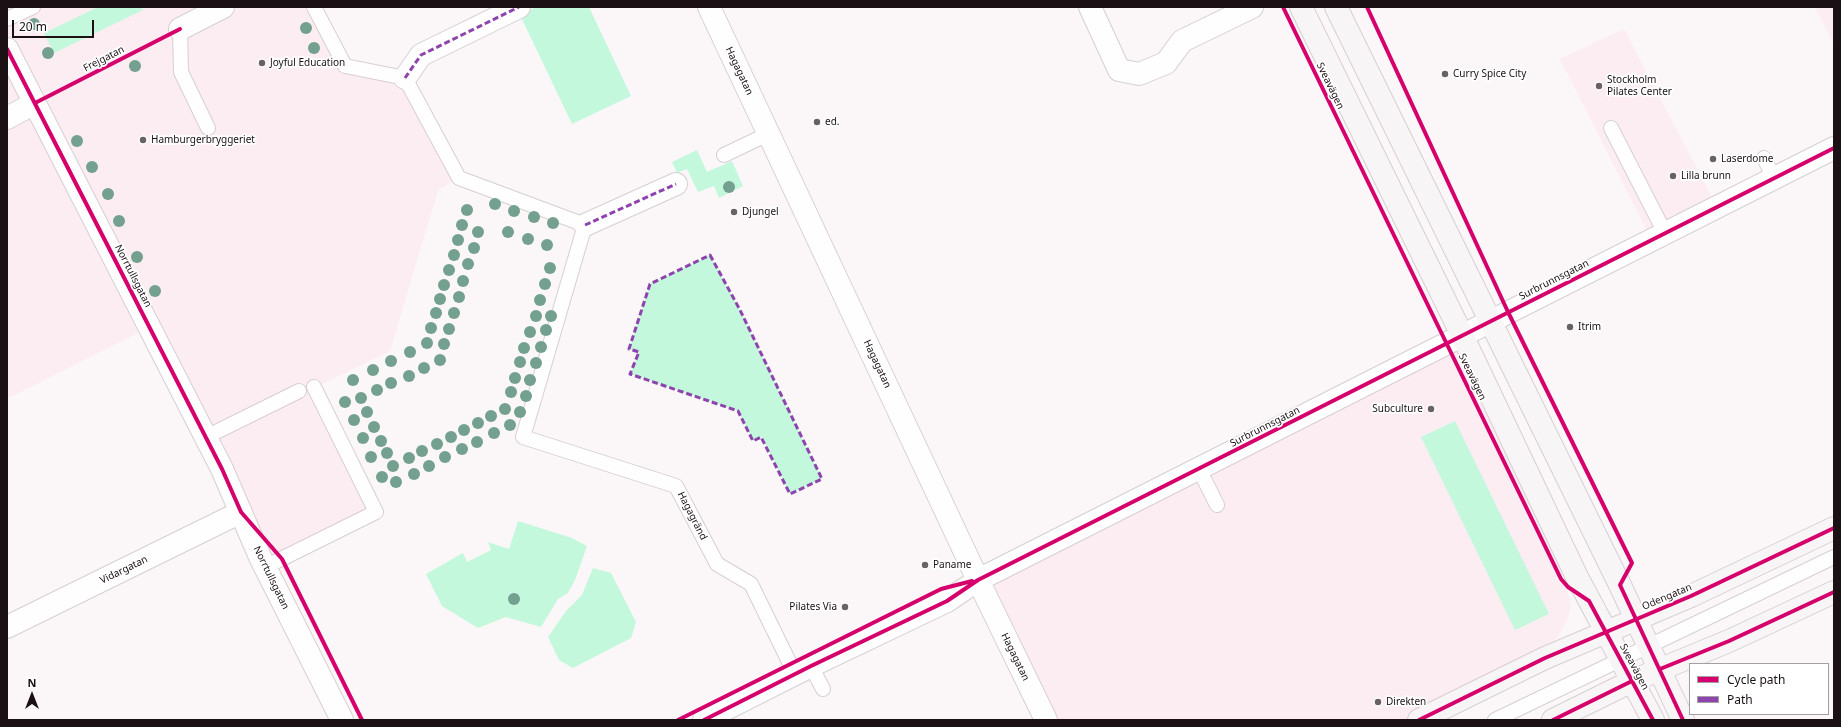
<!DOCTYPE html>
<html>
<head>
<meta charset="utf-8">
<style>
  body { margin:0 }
  #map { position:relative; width:1841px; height:727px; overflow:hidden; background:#fbf7f9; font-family:"Noto Sans",sans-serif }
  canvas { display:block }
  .frame { position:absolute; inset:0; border:8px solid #1b1115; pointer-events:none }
  .legend { position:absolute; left:1689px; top:663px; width:140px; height:52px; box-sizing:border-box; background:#fff; border:1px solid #a4a0a1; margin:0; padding:5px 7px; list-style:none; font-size:12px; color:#1b1115 }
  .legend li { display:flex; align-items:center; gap:8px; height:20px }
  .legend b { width:20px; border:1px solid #a4a0a1 }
  .north { position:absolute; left:12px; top:675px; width:40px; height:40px; -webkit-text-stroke:3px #fff; paint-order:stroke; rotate:0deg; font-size:11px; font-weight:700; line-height:16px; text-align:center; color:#1b1115 }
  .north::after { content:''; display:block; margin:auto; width:14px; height:18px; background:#1b1115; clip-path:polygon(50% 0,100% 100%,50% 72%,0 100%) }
  .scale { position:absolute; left:12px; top:20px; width:82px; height:18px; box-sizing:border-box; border:2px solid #1b1115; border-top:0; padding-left:5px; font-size:12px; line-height:14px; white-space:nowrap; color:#1b1115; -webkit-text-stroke:3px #fff; paint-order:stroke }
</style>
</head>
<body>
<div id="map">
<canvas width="1841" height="727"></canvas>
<div class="frame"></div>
<ul class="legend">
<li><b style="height:5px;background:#d6006c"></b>Cycle path</li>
<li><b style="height:5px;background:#8e44ad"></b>Path</li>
</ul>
<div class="north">N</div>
<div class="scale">20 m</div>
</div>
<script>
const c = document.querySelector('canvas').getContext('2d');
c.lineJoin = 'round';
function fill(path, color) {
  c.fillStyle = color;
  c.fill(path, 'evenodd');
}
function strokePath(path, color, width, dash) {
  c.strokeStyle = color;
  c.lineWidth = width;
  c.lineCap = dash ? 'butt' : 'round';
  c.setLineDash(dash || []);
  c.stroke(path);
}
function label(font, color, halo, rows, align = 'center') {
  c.font = font + ' "Noto Sans",sans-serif';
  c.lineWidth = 3.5;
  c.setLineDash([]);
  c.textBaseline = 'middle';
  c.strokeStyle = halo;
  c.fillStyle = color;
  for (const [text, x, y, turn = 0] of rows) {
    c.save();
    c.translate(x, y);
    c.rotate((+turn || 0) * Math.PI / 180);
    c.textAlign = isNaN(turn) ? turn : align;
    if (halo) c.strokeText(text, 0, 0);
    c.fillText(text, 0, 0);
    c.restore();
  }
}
fill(new Path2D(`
  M 7,7 L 316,7 L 344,67 L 405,79 L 459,178 L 438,190 L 390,351 L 314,388 L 377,513 L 262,570 L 142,331 L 7,399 Z
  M 1815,7 L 1834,7 L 1834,45 Z
  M 1624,29 L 1715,203 L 1650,237 L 1560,59 Z
  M 1472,332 L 1567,589 L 1571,607 L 1566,623 L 1557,638 L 1543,651 L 1406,720 L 1042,720 L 1055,714 L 989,576 Z`), '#fcedf3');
fill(new Path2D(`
  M 98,7 L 141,7 L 143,10 L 54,53 L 44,33 Z
  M 536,7 L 589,7 L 631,96 L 572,124 L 520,15 Z
  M 697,150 L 707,172 L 732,161 L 743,186 L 719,198 L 714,186 L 698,192 L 687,169 L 677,173 L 672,162 Z
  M 710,255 L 740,310 L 822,479 L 790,494 L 762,437 L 753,441 L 738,411 L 630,374 L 639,352 L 629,349 L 650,284 Z
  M 1455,421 L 1549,614 L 1515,630 L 1421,437 Z
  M 518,521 L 572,538 L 587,546 L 575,580 L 568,593 L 558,599 L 541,627 L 506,617 L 478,628 L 442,606 L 426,574 L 463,553 L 467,562 L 491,550 L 488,542 L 509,549 Z
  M 593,568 L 611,573 L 636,622 L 631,638 L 573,668 L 559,660 L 548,637 L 566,611 L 582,595 Z`), '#c3f8dc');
const lane = new Path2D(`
  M 314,7 L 345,66 L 405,78 L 459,178 L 585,225 L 523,437 L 676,486 L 717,564 L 751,584 L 795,674
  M 7,19 L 33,7
  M 180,29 L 181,72 L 208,128
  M 1611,128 L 1665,233
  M 724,155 L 768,134
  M 1764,158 L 1774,178
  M 206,437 L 299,391
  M 1199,469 L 1217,505
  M 265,567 L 376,512 L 314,387
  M 811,666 L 823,689
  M 1495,720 L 1834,557`);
const street = new Path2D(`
  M 709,7 L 978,580 L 1046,720
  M 1090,7 L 1119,70 L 1139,74 L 1166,63 L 1182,41 L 1252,7
  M 180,29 L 223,7
  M 7,49 L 222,469 L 260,557 L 342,720
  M 405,78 L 421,55 L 519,7
  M 7,118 L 35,103
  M 585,225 L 676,184
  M 7,627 L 241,512
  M 704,720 L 811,666 L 947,601 L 978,580 L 1834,148`);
const secondary = new Path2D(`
  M 1301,7 L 1462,335 L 1577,577 L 1653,720
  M 1336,7 L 1620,585 L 1683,720
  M 1419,720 L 1545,658 L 1691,596 L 1834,528
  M 1553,720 L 1632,681 L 1729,641 L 1834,592`);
strokePath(lane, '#d7cfd2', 16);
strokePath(street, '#d7cfd2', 24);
strokePath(secondary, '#d7cfd2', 24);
strokePath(lane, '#fefefe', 14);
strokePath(street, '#fefefe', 22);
strokePath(secondary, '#f8f5f6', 22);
strokePath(new Path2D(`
  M 405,78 L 421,55 L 519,7
  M 585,225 L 676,184
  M 710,255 L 740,310 L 822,479 L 790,494 L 761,437 L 753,441 L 738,411 L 630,374 L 639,352 L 629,349 L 650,284 Z`), '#8e44ad', 3, [6, 3]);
strokePath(new Path2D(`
  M 1283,7 L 1561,579 L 1568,587 L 1589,601 L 1653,720
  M 1367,7 L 1508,312 L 1632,563 L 1620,585 L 1683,720
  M 7,49 L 222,469 L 241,512 L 282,559 L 362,720
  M 35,103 L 180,29
  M 1660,669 L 1729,641 L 1834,592
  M 678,720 L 941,589 L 972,581
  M 704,720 L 811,666 L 947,601 L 978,580 L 1834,148
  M 1419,720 L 1545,658 L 1691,596 L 1834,528
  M 1553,720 L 1632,681`), '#d6006c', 4);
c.fillStyle = '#74a08f';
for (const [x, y] of [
  [34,24],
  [306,28],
  [314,48],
  [48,53],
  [135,66],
  [77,141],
  [92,167],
  [729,187],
  [108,194],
  [495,204],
  [467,210],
  [514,211],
  [534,217],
  [119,221],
  [553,223],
  [462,225],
  [478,232],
  [508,232],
  [528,239],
  [458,240],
  [547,245],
  [474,248],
  [454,255],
  [137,257],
  [468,264],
  [550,268],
  [449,270],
  [463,281],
  [545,284],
  [444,285],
  [155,291],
  [459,297],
  [440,299],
  [540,300],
  [436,313],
  [454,313],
  [536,316],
  [551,316],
  [431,328],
  [449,329],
  [546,330],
  [530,332],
  [427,343],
  [444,344],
  [541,347],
  [524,348],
  [410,352],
  [440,360],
  [391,361],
  [520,362],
  [536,363],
  [424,368],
  [373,370],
  [409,376],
  [515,378],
  [353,380],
  [530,380],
  [391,383],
  [377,390],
  [511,392],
  [526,396],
  [361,398],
  [345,402],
  [505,409],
  [367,412],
  [520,412],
  [491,416],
  [354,420],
  [478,423],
  [510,425],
  [374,427],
  [464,430],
  [494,433],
  [451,437],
  [363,438],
  [381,441],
  [477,442],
  [437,444],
  [462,449],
  [422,451],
  [387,453],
  [371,457],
  [445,457],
  [409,458],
  [393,466],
  [429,466],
  [414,474],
  [382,477],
  [396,482],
  [514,599]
]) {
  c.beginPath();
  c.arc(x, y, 6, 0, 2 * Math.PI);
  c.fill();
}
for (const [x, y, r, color] of [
  [262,63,4,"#696265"],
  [1445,74,4,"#696265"],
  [1599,86,4,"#696265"],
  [817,122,4,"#696265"],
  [143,140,4,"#696265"],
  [1713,159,4,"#696265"],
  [1673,176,4,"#696265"],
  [734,212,4,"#696265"],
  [1570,327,4,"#696265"],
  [1431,409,4,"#696265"],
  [925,565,4,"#696265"],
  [845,607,4,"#696265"],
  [1378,702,4,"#696265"]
]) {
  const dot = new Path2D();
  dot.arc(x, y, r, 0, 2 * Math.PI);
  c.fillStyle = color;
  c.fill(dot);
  strokePath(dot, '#fff', 1.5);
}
label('10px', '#1b1115', '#fff', [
  ["Frejgatan",104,59,-27],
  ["Hagagatan",739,71,65],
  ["Sveavägen",1330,86,64],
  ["Norrtullsgatan",133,276,63],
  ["Surbrunnsgatan",1554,280,-27],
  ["Hagagatan",877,364,65],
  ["Sveavägen",1472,377,64],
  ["Surbrunnsgatan",1265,427,-27],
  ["Hagagränd",692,516,63],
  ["Vidargatan",124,570,-26],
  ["Norrtullsgatan",271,578,64],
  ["Odengatan",1667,597,-23],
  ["Hagagatan",1015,657,64],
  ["Sveavägen",1634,667,62]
]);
label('10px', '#1b1115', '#fff', [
  ["Joyful Education",270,63],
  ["Curry Spice City",1453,74],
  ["Stockholm",1607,80],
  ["Pilates Center",1607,92],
  ["ed.",825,122],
  ["Hamburgerbryggeriet",151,140],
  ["Laserdome",1721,159],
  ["Lilla brunn",1681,176],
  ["Djungel",742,212],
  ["Itrim",1578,327],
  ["Subculture",1423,409,"right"],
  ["Paname",933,565],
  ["Pilates Via",837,607,"right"],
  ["Direkten",1386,702]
], 'left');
</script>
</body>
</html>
